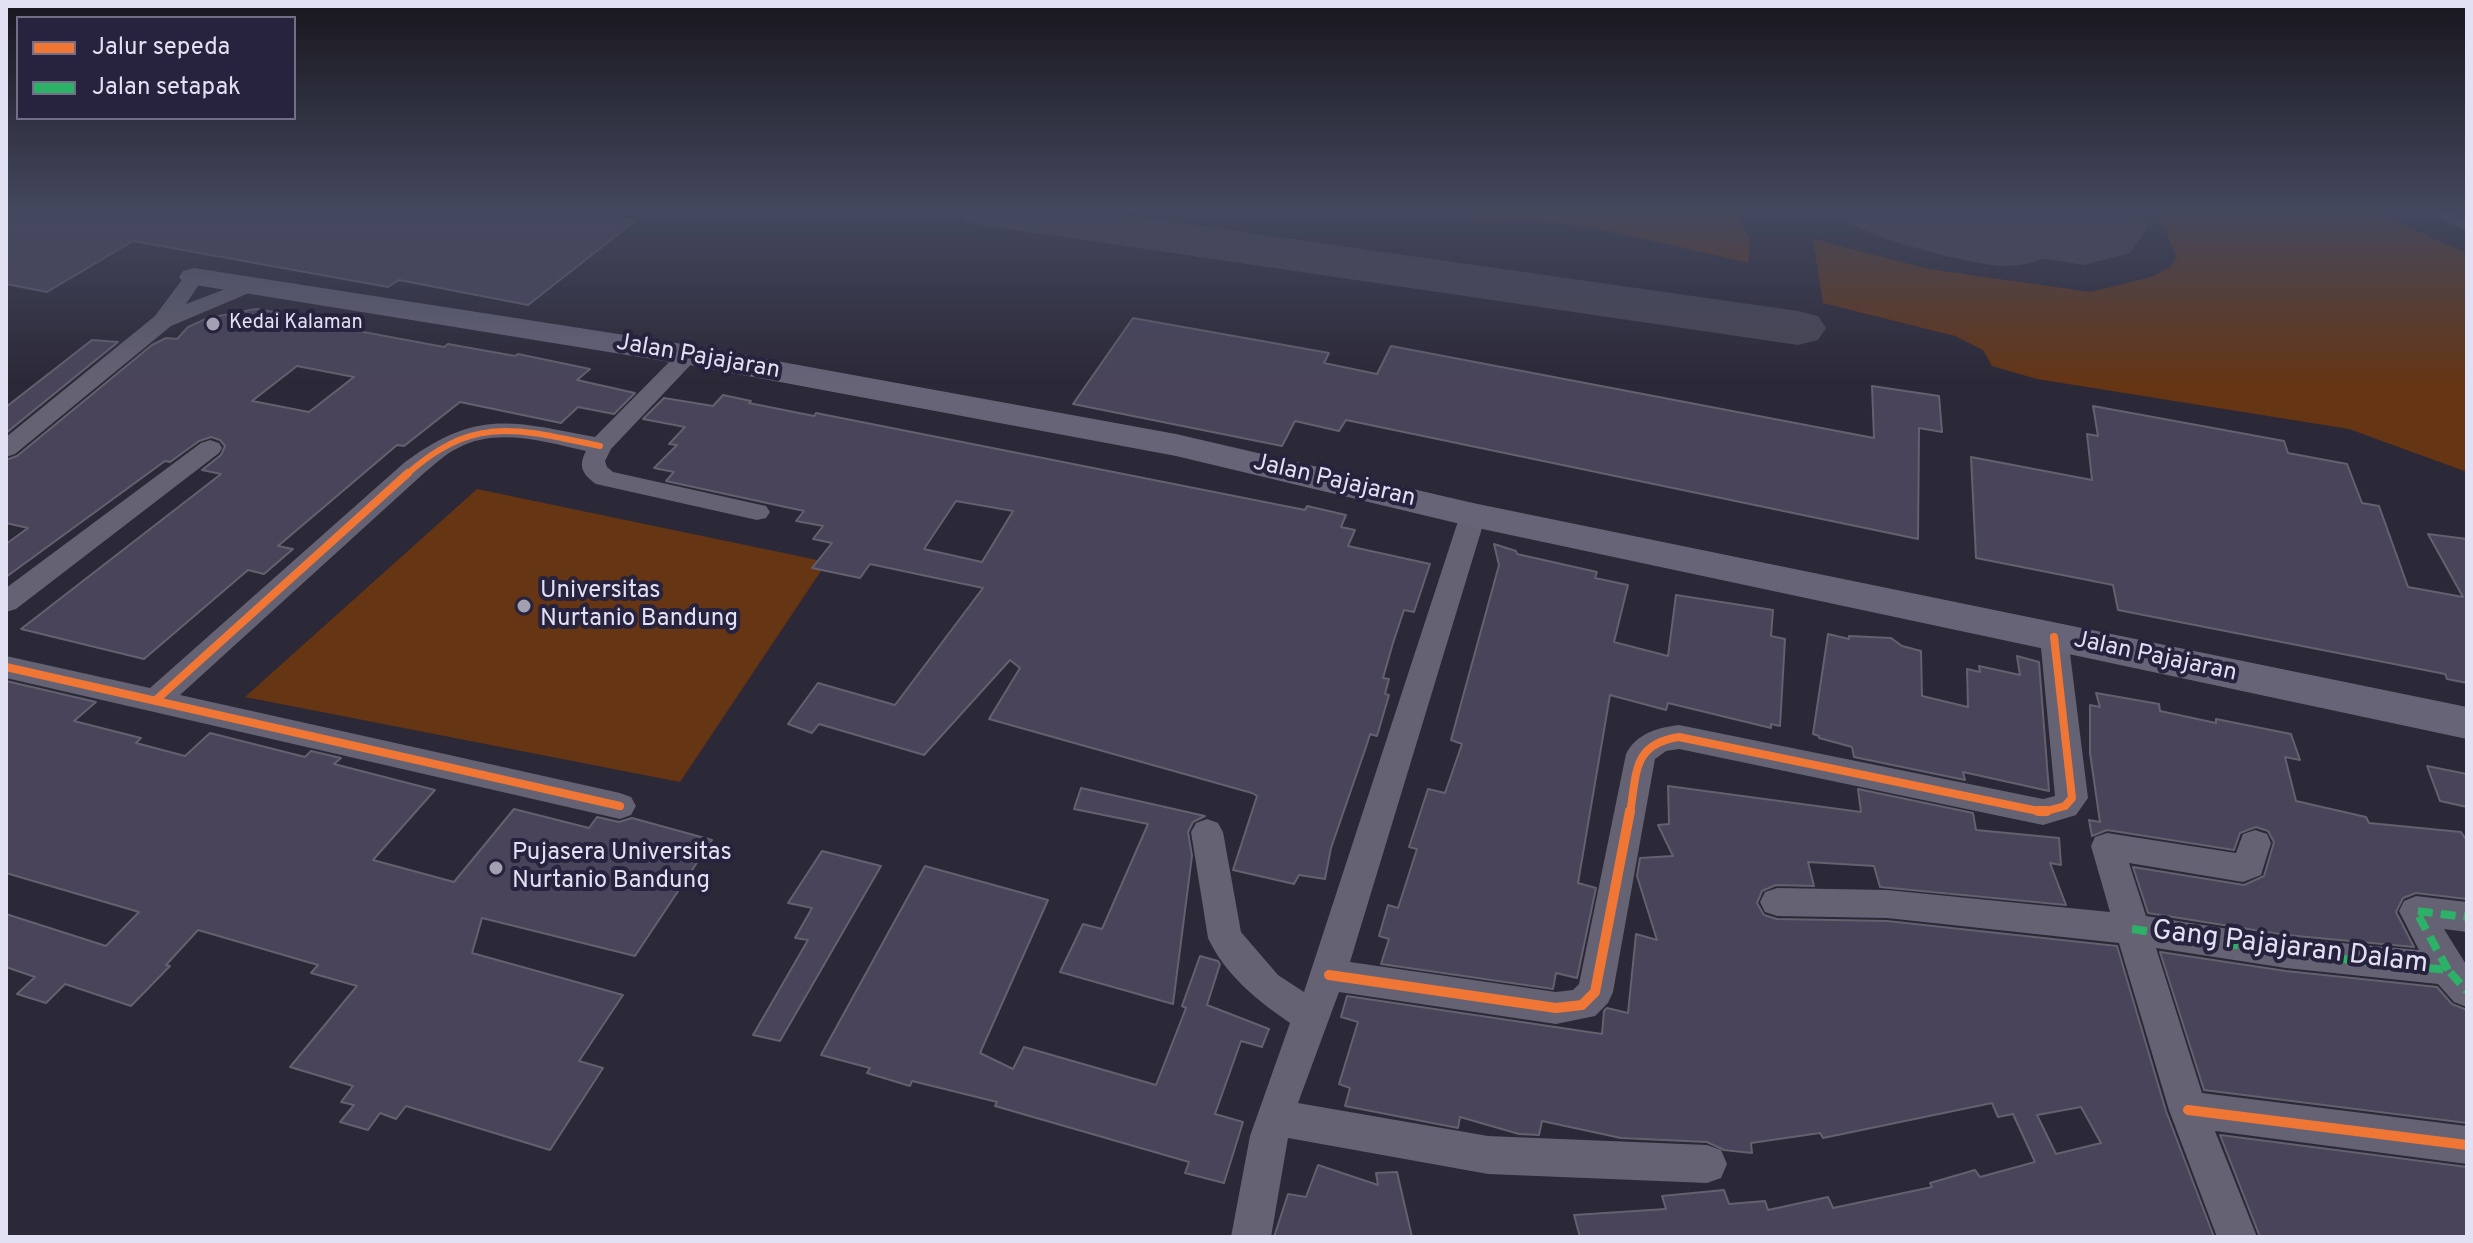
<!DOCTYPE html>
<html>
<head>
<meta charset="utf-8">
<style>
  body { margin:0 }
  #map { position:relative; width:2473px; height:1243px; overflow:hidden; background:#2b2837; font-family:Overpass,sans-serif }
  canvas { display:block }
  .frame { position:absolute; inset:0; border:8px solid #e2e1f3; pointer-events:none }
  .legend { position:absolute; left:16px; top:16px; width:280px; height:104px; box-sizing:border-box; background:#27223d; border:2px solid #726e86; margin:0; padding:10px 14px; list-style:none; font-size:24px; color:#e2e1f3 }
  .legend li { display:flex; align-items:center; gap:16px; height:40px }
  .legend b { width:40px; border:2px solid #726e86 }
</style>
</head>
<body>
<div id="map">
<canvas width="2473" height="1243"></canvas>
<div class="frame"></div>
<ul class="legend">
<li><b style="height:10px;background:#f07635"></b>Jalur sepeda</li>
<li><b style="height:10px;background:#2db169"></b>Jalan setapak</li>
</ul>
</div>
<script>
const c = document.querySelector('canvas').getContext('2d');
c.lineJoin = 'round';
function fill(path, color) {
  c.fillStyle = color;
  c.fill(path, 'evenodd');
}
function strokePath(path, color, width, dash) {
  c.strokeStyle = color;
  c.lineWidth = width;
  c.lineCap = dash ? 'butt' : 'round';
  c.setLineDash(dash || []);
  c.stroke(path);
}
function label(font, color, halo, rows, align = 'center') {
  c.font = font + ' Overpass,sans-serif';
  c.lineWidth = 8;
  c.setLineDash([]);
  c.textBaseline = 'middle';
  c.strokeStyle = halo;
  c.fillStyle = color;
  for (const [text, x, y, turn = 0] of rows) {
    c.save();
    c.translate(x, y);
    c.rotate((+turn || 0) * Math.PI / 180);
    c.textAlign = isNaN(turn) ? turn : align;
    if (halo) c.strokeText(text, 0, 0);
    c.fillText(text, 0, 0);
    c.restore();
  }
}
fill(new Path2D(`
  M 1415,210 L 1732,210 L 1750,238 L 1749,263 L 1588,226 Z
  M 2150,210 L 2368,210 L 2467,253 L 2467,472 L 2349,429 L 2037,379 L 1992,366 L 1983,350 L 1955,336 L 1823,303 L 1813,239 L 1929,269 L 2091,292 L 2151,277 L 2170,267 L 2177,257 L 2159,217 Z
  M 477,489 L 827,562 L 680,782 L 245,697 Z`), '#653514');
fill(new Path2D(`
  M 957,210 L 1088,210 L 1798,311 L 1818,316 L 1826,328 L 1818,340 L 1798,345 L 982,225 L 964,221 Z
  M 1840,210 C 1862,210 1887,207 1908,210 C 1939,215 1985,246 2016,231 L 2016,223 L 2006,210 L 2060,210 C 2067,220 2071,233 2063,244 C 2051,260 2026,265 2007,266 C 1979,267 1867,238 1847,220 C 1844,218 1842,213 1840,210 Z`), '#484655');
fill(new Path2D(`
  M 1916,210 L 2138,210 L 2149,226 L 2130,253 L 2084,265 L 1980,248 L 1935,237 Z`), '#484655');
const building = new Path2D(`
  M 6,210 L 571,210 L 635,221 L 528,305 L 399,280 L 388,287 L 133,241 L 47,292 L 6,284 Z
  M 256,309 L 287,314 L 283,317 L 444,347 L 448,344 L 515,356 L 518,354 L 590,369 L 577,380 L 635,393 L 614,414 L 578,407 L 561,423 L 460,402 L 404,446 L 397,445 L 278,546 L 293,549 L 264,574 L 248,570 L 144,659 L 21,629 L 221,474 L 202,470 L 221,455 L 225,446 L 220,440 L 211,437 L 199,441 L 170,462 L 165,461 L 6,577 L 6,544 L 28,528 L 6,523 L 6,460 L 17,456 L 152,345 L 166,338 L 177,339 L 188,327 L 208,318 ZM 297,366 L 354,377 L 309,412 L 252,401 Z
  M 1133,318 L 1329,353 L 1324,363 L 1377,374 L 1391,346 L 1874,438 L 1872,386 L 1939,396 L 1942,432 L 1919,428 L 1918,539 L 1346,420 L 1339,431 L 1295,421 L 1282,446 L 1073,404 Z
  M 92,340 L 118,342 L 6,433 L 6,407 Z
  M 723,395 L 751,401 L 749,403 L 814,416 L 816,413 L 1305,510 L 1307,506 L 1346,515 L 1341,527 L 1355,530 L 1348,546 L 1430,564 L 1414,612 L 1404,610 L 1393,643 L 1383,678 L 1389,679 L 1385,694 L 1389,695 L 1377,736 L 1370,734 L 1367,744 L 1331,848 L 1325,879 L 1299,875 L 1294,884 L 1233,870 L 1257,796 L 1252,793 L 989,719 L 1020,668 L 1010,660 L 924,755 L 819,724 L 812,733 L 788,724 L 818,683 L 895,705 L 983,588 L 870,564 L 860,578 L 812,568 L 832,543 L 813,539 L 823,526 L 796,521 L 804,511 L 666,481 L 674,472 L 654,468 L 677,445 L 669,444 L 685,427 L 643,419 L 664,398 L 713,406 ZM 956,501 L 1013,511 L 982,562 L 924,549 Z
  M 2093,406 L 2284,441 L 2288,453 L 2347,464 L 2362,503 L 2379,506 L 2408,587 L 2463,597 L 2428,534 L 2467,539 L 2467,683 L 2447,679 L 2445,674 L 2118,610 L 2113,585 L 1976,558 L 1971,457 L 2092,480 L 2087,434 L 2098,436 Z
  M 1494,544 L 1516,551 L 1517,554 L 1597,572 L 1595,578 L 1628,585 L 1614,642 L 1668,656 L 1676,595 L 1773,610 L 1771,636 L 1785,639 L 1780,726 L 1771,724 L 1771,728 L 1668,703 L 1666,710 L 1610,695 L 1578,883 L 1596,888 L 1577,978 L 1556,973 L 1553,989 L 1381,964 L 1389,939 L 1379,936 L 1388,905 L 1398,908 L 1417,849 L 1409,847 L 1428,789 L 1445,793 L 1462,744 L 1451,740 L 1499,565 Z
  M 1828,634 L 1849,639 L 1849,636 L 1891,638 L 1902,646 L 1921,651 L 1922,696 L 1968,707 L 1967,669 L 1980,672 L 1979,666 L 2020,675 L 2017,656 L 2039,662 L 2049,791 L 1963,772 L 1965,780 L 1854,757 L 1852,747 L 1819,738 L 1819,736 L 1813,734 Z
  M 6,681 L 96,702 L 74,721 L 141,738 L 136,743 L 185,756 L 210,733 L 305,757 L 311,751 L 341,758 L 334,764 L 435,790 L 373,860 L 454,882 L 514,809 L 589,828 L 597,817 L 619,822 L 632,818 L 712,840 L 635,956 L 482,918 L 472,953 L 623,995 L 579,1061 L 603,1068 L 550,1150 L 406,1106 L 396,1119 L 380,1113 L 368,1130 L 340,1122 L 354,1105 L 341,1102 L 353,1086 L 290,1067 L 357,986 L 311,973 L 318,965 L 198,930 L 166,965 L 170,966 L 131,1006 L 65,984 L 46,1003 L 17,994 L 35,977 L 6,967 L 6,914 L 106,946 L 139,912 L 6,873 Z
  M 2096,693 L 2159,704 L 2160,711 L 2216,723 L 2216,719 L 2291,734 L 2300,760 L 2285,757 L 2296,801 L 2366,817 L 2369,823 L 2461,832 L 2467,841 L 2467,899 L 2416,893 L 2403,898 L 2396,912 L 2414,947 L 2286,935 L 2148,913 L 2133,867 L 2244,885 L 2264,876 L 2274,842 L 2268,831 L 2256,827 L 2240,833 L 2234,850 L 2107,830 L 2092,836 L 2089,820 L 2100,822 L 2090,753 L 2090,705 L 2100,707 Z
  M 2427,766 L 2467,774 L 2467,807 L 2440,801 Z
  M 1668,786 L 1861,812 L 1858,789 L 1973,813 L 1976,830 L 2059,838 L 2061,865 L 2050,863 L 2066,905 L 1880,887 L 1874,866 L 1808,862 L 1814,886 L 1776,885 L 1762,891 L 1757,903 L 1764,915 L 1777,919 L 1887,921 L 2117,946 L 2166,1111 L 2214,1237 L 1580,1237 L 1574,1215 L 1666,1209 L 1662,1196 L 1724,1190 L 1729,1204 L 1765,1201 L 1768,1210 L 1828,1197 L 1833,1208 L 1932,1187 L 1930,1183 L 1975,1170 L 1980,1177 L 2035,1162 L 2013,1114 L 1998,1117 L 1992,1103 L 1823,1138 L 1820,1133 L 1751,1143 L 1752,1153 L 1724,1150 L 1707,1142 L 1621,1138 L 1542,1121 L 1539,1135 L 1519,1134 L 1460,1117 L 1458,1128 L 1345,1106 L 1350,1088 L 1339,1084 L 1358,1022 L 1341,1017 L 1347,996 L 1602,1034 L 1604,1011 L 1607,1008 L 1628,1013 L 1636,934 L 1657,940 L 1637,876 L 1640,858 L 1673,856 L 1658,825 L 1669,824 ZM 2081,1107 L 2101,1143 L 2056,1154 L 2037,1115 Z
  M 1081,788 L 1205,816 L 1193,822 L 1188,832 L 1192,856 L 1173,1004 L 1060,972 L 1083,924 L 1102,929 L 1148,824 L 1074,809 Z
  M 822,851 L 881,866 L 780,1041 L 753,1035 L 808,940 L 795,938 L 812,908 L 788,903 Z
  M 925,866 L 1048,900 L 980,1053 L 1013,1069 L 1024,1047 L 1156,1085 L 1186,1008 L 1182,1006 L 1200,956 L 1218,961 L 1220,964 L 1207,1005 L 1269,1029 L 1262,1047 L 1241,1041 L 1215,1114 L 1243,1122 L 1224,1183 L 1185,1173 L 1189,1162 L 995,1106 L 997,1102 L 912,1081 L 910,1086 L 867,1073 L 870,1068 L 821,1055 Z
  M 2160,952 L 2286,971 L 2437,987 L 2452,1004 L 2467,1010 L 2467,1123 L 2204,1090 Z
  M 2220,1135 L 2467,1167 L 2467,1237 L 2260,1237 Z
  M 1318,1165 L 1378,1185 L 1376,1173 L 1397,1172 L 1412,1237 L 1274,1237 L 1288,1194 L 1306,1197 Z`);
fill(building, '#49445a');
strokePath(building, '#63616e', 2);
fill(new Path2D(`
  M 2426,210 L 2452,210 L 2467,217 L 2467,230 L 2429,214 Z
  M 194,271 L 204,277 L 186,304 L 249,280 L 260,286 L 256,290 L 171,326 L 15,454 L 6,457 L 6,437 L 155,316 L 187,273 Z
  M 689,348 L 697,350 L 700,355 L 611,449 L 605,461 L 607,467 L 613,472 L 766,506 L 770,512 L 766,518 L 757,520 L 596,484 C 582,474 578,466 586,451 C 545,442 497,427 458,448 C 445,454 434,465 423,474 L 180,695 L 620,793 L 631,797 L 636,806 L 631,815 L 620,819 L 6,678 L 6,656 L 150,688 L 405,462 C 477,409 512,421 595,437 L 681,350 Z
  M 210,440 L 219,443 L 222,448 L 219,453 L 16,609 L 6,612 L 6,588 L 201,443 Z
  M 1473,507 L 1482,509 L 1486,515 L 1350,962 L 1556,992 L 1573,990 L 1579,984 L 1626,754 C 1637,733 1657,728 1679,725 L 2043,799 L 2055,796 L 2040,637 L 2044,630 L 2054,627 L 2064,630 L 2068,637 L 2088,798 L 2076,815 L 2043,825 L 1679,749 L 1666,751 L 1655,759 L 1613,992 L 1608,1003 L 1595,1016 L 1556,1024 L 1339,992 L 1298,1103 L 1488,1136 L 1707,1145 L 1721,1150 L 1727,1164 L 1721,1178 L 1707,1183 L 1488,1174 L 1288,1138 L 1271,1237 L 1231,1237 L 1250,1136 L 1290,1023 C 1258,1001 1225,975 1208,938 L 1191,832 L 1196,823 L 1207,819 L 1218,823 L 1223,832 L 1241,932 L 1278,975 L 1304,992 L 1460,515 L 1464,509 Z
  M 2255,830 L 2267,834 L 2271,843 L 2261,875 L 2243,882 L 2129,863 L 2146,916 L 2286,938 L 2419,950 L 2399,911 L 2404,901 L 2416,896 L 2467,902 L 2467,932 L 2444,929 L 2467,966 L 2467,1007 L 2454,1002 L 2438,984 L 2286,968 L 2156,948 L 2202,1093 L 2467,1126 L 2467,1164 L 2215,1131 L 2257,1237 L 2217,1237 L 2169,1110 L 2119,943 L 1887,918 L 1777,916 L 1765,912 L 1760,902 L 1765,892 L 1777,888 L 1887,890 L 2110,912 L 2091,846 L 2095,837 L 2107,833 L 2236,853 L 2243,834 Z`), '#656273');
fill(new Path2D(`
  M 194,268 L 689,345 L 1176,434 L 1473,503 L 2467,707 L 2467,739 L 1473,527 L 1176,456 L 689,365 L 183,283 L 179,277 L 183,271 Z`), '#676478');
strokePath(new Path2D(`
  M 2132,929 L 2286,953 L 2448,970 L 2467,991
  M 2448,970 L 2416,911 L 2467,917`), '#2db169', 8, [15, 8]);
strokePath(new Path2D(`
  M 406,475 C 474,414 518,429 600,446`), '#f07635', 6);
strokePath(new Path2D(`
  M 6,667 L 620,806
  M 156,700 L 408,473
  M 1630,813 C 1637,773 1632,744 1679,737 L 2043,812 L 2065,806 L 2072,798 L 2054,637`), '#f07635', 8);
strokePath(new Path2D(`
  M 2038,811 L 2047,811
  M 1329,975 L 1556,1008 L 1582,1005 L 1595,992 L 1630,811
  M 2188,1110 L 2467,1145`), '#f07635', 10);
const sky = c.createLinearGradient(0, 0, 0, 384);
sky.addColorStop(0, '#18161e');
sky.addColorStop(0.55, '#44485e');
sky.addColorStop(1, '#44485e00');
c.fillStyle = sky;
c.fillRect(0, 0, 2473, 384);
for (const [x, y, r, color] of [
  [213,324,8,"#a2a0b1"],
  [524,606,8,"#a2a0b1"],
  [496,868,8,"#a2a0b1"]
]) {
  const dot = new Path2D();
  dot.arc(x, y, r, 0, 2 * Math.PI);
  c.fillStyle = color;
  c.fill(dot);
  strokePath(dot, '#27223d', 3);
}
label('20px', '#e2e1f3', '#27223d', [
  ["Kedai Kalaman",229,324]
], 'left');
label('24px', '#e2e1f3', '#27223d', [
  ["Jalan Pajajaran",698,358,10],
  ["Jalan Pajajaran",1334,482,13],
  ["Jalan Pajajaran",2155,658,12]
]);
label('24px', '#e2e1f3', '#27223d', [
  ["Universitas",540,592],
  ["Nurtanio Bandung",540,620],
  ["Pujasera Universitas",512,854],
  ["Nurtanio Bandung",512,882]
], 'left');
label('28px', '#e2e1f3', '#27223d', [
  ["Gang Pajajaran Dalam",2290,949,7]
]);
</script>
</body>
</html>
